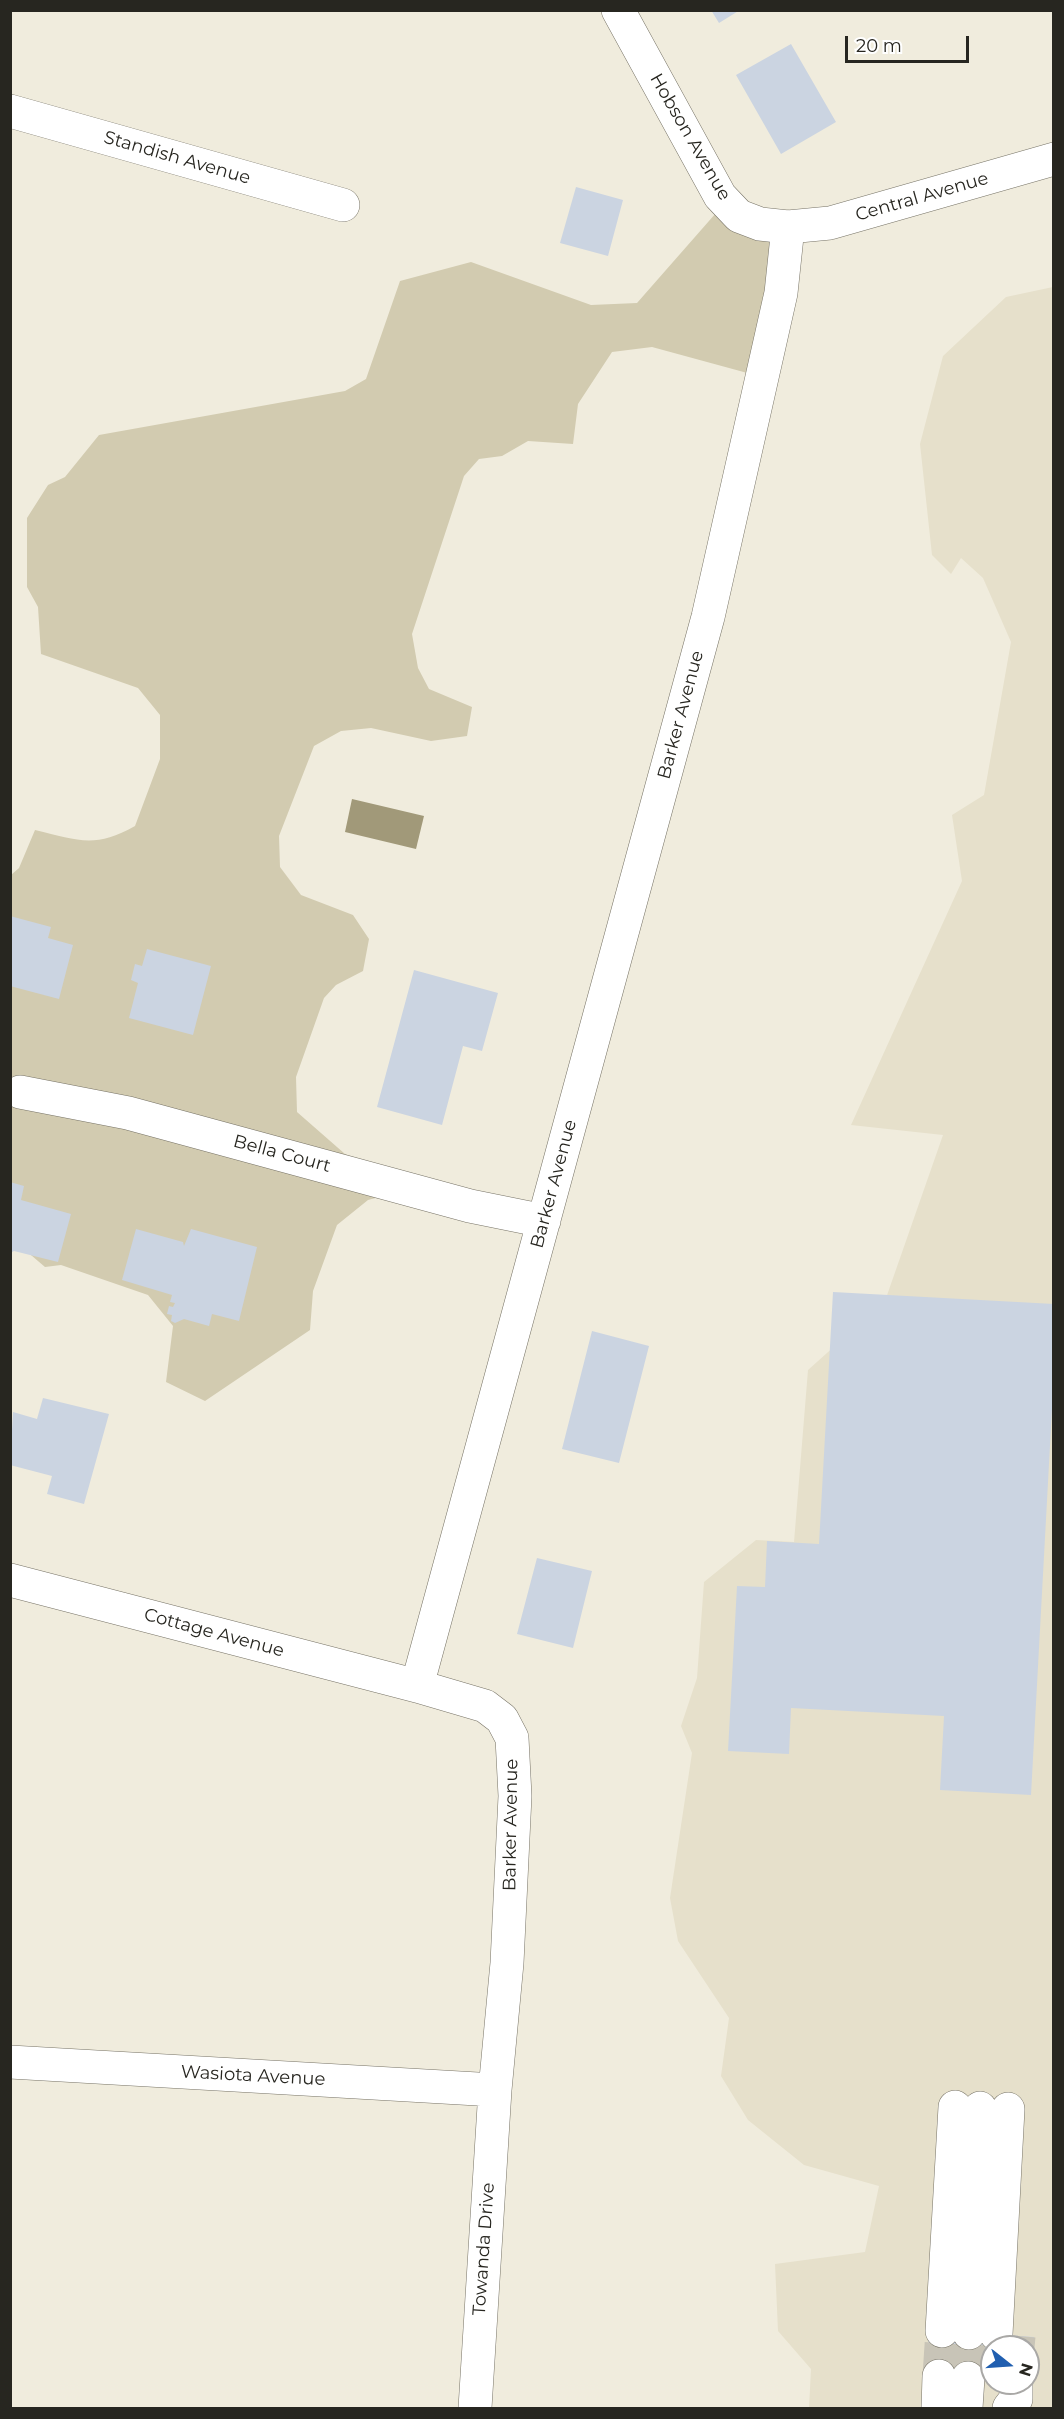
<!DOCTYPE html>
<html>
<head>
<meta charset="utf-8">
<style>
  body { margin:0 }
  #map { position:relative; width:1064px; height:2419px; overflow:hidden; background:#f0ecdd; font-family:Montserrat,sans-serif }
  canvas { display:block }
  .frame { position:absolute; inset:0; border:12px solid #272620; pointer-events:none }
  .north { position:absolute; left:980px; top:2335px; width:60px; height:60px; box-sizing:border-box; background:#fff; border:2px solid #a9a8a6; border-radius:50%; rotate:107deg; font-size:16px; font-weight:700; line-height:24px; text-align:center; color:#272620 }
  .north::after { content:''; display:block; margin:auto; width:21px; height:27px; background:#215fb0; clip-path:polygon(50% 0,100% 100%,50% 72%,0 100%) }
  .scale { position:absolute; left:845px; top:36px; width:124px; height:27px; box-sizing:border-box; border:3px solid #272620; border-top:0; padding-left:8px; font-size:18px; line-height:21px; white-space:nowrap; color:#272620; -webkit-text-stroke:4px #fff; paint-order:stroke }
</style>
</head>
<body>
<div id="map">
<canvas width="1064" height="2419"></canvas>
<div class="frame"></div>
<div class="north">N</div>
<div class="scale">20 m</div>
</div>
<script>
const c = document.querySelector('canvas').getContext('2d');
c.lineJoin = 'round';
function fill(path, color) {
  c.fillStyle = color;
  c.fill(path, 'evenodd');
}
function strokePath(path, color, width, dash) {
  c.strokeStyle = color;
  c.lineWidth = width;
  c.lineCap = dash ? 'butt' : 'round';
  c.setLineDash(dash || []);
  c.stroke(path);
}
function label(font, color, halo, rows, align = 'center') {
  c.font = font + ' Montserrat,sans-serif';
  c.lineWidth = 4.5;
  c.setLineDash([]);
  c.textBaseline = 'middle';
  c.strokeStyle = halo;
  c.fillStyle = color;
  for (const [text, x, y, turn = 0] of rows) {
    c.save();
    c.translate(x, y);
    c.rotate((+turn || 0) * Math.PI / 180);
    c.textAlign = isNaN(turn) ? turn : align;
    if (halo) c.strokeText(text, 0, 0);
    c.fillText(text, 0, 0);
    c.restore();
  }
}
fill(new Path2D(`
  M 1053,287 L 1053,2408 L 809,2408 L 811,2369 L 778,2331 L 775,2264 L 865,2252 L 879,2186 L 804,2165 L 748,2120 L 721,2076 L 729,2018 L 678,1941 L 670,1898 L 692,1753 L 681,1726 L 697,1678 L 704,1582 L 756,1540 L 794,1542 L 808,1370 L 885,1301 L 943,1135 L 851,1125 L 962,881 L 952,815 L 984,795 L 1011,642 L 983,578 L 961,558 L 951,574 L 932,555 L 920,444 L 943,356 L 1006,297 ZM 992,2347 L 1028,2347 L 1028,2383 L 992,2383 Z`), '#e6e0cb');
fill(new Path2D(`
  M 723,205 L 781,225 L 751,374 L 652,347 L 612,352 L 578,404 L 573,444 L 528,441 L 502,456 L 479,459 L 464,476 L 412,634 L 418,668 L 429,689 L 472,707 L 467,736 L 431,741 L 371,728 L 341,731 L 314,746 L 279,836 L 280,867 L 301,895 L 353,915 L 369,939 L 363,971 L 336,985 L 324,998 L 296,1077 L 297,1112 L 345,1154 L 415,1180 L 416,1187 L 368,1200 L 337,1225 L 313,1291 L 310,1330 L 205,1401 L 166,1382 L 173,1326 L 148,1295 L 61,1265 L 45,1267 L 11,1238 L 11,875 L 19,868 L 35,830 C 78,840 94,849 135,826 L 160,759 L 160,715 L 138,688 L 41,654 L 38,607 L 27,587 L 27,518 L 48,485 L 65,477 L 99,435 L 345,391 L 366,379 L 400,281 L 471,262 L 591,305 L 637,303 Z`), '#d2cbb0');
fill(new Path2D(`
  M 352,799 L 424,816 L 416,849 L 345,832 Z`), '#a19979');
fill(new Path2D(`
  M 711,10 L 740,10 L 719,23 Z
  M 791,44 L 836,122 L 781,154 L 736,75 Z
  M 576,187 L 623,200 L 608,256 L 560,243 Z
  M 10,916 L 51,927 L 48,938 L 73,945 L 59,999 L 10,986 Z
  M 147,949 L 211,966 L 193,1035 L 129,1018 L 138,983 L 131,980 L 135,964 L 142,966 Z
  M 414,970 L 498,993 L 482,1051 L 463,1046 L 442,1125 L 377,1107 Z
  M 10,1182 L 24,1186 L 21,1200 L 71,1214 L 58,1262 L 14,1251 L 10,1253 Z
  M 136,1229 L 183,1242 L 184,1246 L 191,1229 L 257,1247 L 239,1321 L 212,1314 L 209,1326 L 184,1319 L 175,1323 L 171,1321 L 172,1315 L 167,1314 L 169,1306 L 173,1307 L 175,1303 L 170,1302 L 172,1295 L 122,1280 Z
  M 833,1292 L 1054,1304 L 1054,1372 L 1031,1795 L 940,1790 L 944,1716 L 791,1708 L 789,1754 L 728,1751 L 737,1586 L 765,1587 L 767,1541 L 819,1544 Z
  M 592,1331 L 649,1346 L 619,1463 L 562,1449 Z
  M 43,1398 L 109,1414 L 84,1504 L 47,1494 L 52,1476 L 10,1465 L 13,1412 L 37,1419 Z
  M 537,1558 L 592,1571 L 573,1648 L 517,1634 Z
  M 929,2330 L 1034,2337 L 1031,2382 L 1028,2382 L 1028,2347 L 992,2347 L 992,2380 L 926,2376 Z`), '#cbd4e1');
strokePath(new Path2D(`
  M 1018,2347 L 1019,2336
  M 939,2376 L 942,2331
  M 968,2378 L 969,2333`), '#c8c4b7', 33, [33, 16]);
const minor = new Path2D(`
  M 618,10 L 720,196 L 739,216 L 760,224 L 788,227 L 830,223 L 1054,159
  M 10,111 L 343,205
  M 20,1092 L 128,1113 L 470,1206 L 544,1221
  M 10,1580 L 417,1686 L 485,1706 L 502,1719 L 512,1738 L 515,1796 L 507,1963 L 495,2090 L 475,2408
  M 417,1686 L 708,617 L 781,293 L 788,227
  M 10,2062 L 495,2090
  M 942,2331 L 955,2107
  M 969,2333 L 980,2108
  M 996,2334 L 1008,2109
  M 938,2408 L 939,2376
  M 966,2408 L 968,2378
  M 1009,2408 L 1016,2399 L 1016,2383`);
strokePath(minor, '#777366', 34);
strokePath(minor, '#fff', 33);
label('18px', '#272620', '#fff', [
  ["Hobson Avenue",690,137,60],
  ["Standish Avenue",177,158,16],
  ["Central Avenue",922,197,-16],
  ["Barker Avenue",681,715,-75],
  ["Bella Court",282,1154,15],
  ["Barker Avenue",554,1184,-75],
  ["Cottage Avenue",214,1633,15],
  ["Barker Avenue",511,1825,-89],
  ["Wasiota Avenue",253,2076,3],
  ["Towanda Drive",484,2249,-86]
]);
</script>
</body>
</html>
